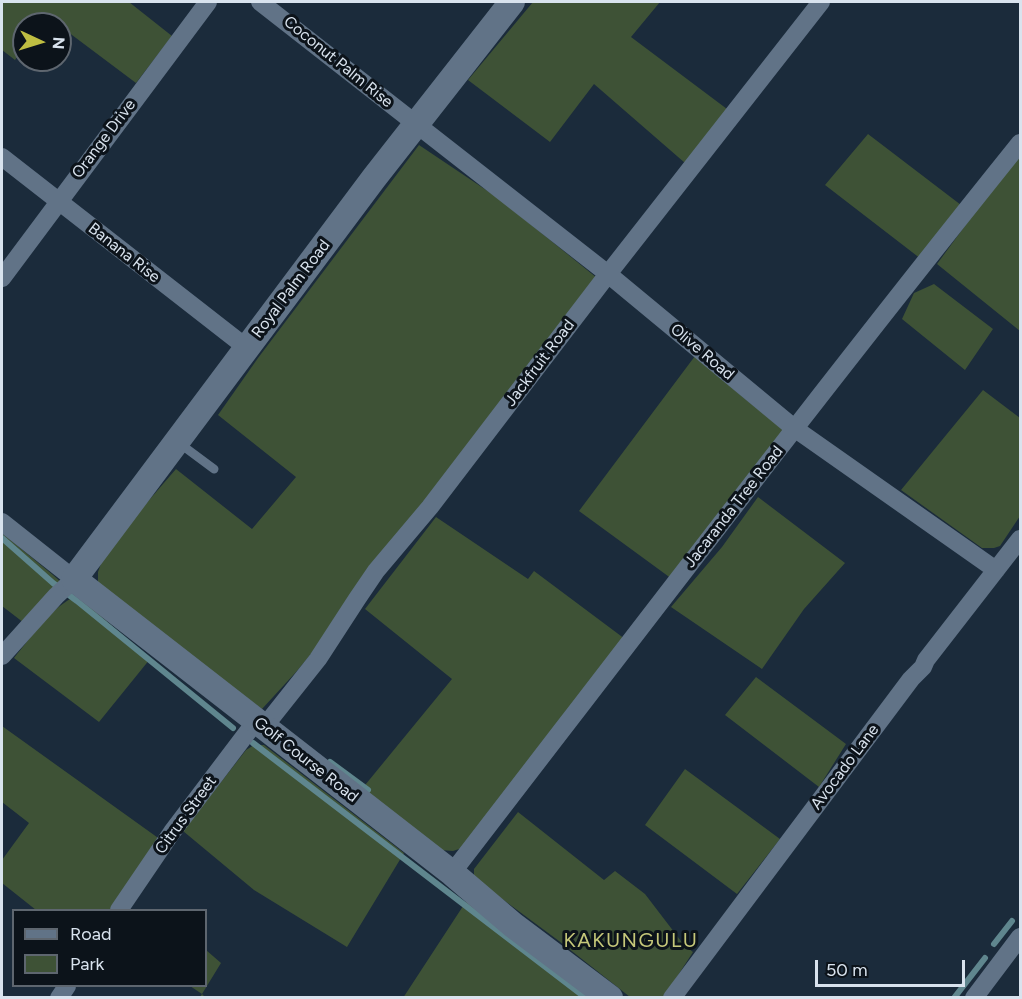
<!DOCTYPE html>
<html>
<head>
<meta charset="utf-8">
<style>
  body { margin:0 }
  #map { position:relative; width:1022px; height:999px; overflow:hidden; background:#1b2b3b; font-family:Figtree,sans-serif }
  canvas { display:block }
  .frame { position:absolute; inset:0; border:3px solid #d9e3ee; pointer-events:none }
  .legend { position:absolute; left:12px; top:909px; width:195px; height:78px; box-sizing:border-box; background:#0c131a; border:2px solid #5e666f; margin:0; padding:8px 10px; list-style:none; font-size:18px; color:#d9e3ee }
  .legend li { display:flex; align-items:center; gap:12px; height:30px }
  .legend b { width:30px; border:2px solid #5e666f }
  .north { position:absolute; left:12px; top:12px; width:60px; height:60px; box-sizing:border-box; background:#0c131a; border:2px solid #5e666f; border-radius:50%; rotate:94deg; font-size:16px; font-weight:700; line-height:24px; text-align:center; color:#d9e3ee }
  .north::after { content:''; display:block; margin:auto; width:21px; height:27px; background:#bfbe42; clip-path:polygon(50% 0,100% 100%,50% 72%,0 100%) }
  .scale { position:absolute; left:815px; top:960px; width:150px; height:27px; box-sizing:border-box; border:3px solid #d9e3ee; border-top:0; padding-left:8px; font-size:18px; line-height:21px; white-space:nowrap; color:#d9e3ee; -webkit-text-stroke:4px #0c131a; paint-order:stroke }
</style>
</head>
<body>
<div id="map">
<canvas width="1022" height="999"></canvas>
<div class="frame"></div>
<ul class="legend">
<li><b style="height:8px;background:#617387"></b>Road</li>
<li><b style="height:16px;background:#3e5236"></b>Park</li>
</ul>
<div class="north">N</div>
<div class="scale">50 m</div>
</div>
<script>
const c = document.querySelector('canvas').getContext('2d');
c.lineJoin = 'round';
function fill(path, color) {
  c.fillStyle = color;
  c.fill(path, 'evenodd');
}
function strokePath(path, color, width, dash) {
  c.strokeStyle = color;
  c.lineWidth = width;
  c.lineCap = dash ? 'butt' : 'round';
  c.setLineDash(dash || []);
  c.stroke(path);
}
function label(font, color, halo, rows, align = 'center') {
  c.font = font + ' Figtree,sans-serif';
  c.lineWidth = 6;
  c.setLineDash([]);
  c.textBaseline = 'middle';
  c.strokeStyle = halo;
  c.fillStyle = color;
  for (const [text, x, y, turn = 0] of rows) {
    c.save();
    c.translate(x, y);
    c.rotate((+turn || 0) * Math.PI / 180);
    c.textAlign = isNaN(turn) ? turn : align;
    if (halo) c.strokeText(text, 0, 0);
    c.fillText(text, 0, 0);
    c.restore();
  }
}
fill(new Path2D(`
  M 2,2 L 129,2 L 172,36 L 136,83 L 60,26 L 60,24 L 58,24 L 44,14 L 38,24 L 24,24 L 24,46 L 15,60 L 2,50 Z
  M 533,2 L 660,2 L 631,37 L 727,109 L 685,163 L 594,84 L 550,142 L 468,80 Z
  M 868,134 L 961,205 L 921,259 L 825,185 Z
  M 419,145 L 498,198 L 597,278 L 351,606 L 296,672 L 262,709 L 98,589 L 98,572 L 103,558 L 131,521 L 176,469 L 252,529 L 296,477 L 218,415 L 258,358 Z
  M 1017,155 L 1020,158 L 1020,331 L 937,264 Z
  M 934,284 L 993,329 L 965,370 L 902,319 L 914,293 Z
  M 695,356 L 744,398 L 784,430 L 672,579 L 579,511 Z
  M 983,390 L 1020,418 L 1020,516 L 1000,546 L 994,548 L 982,548 L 901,490 Z
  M 758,497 L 845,563 L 804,609 L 762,669 L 671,607 L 722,547 Z
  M 436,517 L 528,579 L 534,571 L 625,639 L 465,847 L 453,851 L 441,850 L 361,790 L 452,679 L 365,609 Z
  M 2,533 L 53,575 L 62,583 L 28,626 L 2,606 Z
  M 72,598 L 81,599 L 150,659 L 99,722 L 14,658 C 32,636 48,611 72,598 Z
  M 756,677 L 846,744 L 819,787 L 725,715 Z
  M 2,726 L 161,840 L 111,910 L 36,910 L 2,883 L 2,860 L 29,823 L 2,802 Z
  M 254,745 L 264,745 L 404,853 L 347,947 L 254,890 L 183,831 L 246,750 Z
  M 685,769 L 780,839 L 737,894 L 645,825 Z
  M 518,812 L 604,880 L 615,871 L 645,894 L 684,945 L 693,952 L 664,997 L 630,997 L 559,941 L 478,881 L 474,876 L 474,869 Z
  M 467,900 L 589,998 L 403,998 Z
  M 206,950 L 221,963 L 202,994 L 205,997 L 200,997 L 202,994 L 190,986 L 206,986 Z`), '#3e5236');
strokePath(new Path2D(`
  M 2,538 L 53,583 L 77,601 L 233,728
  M 253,743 L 586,998
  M 330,762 L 368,790
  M 994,944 L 1012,921
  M 954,998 L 985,958`), '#5f868e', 6);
strokePath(new Path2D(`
  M 179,443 L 214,469`), '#617387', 9);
strokePath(new Path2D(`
  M 260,2 L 608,274 L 794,428 L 996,570
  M 2,157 L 247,348
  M 2,278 L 208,2
  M 2,522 L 74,579 L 56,596 L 2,656
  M 264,727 L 318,659 L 357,599 L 376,571 L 430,507 L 608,274 L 821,2
  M 452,873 C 640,629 827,383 1020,143
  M 119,910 L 172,832 L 256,721
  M 59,998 L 67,986
  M 672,998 L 911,679 L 923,667 L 926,660 L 1020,539
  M 974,998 L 1020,937`), '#617387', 18);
strokePath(new Path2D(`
  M 512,2 L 374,178 L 74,579 L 452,873 L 513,925 L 610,998`), '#617387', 26);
label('16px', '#d9e3ee', '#0c131a', [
  ["Coconut Palm Rise",338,62,39],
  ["Orange Drive",104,139,-53],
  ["Banana Rise",124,253,38],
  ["Royal Palm Road",291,289,-53],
  ["Olive Road",702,352,40],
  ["Jackfruit Road",540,363,-53],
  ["Jacaranda Tree Road",734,507,-52],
  ["Golf Course Road",306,760,38],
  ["Avocado Lane",845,767,-53],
  ["Citrus Street",186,815,-54]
]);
c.letterSpacing = '1.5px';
label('20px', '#c6c87a', '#0c131a', [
  ["KAKUNGULU",631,941]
]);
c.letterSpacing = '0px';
</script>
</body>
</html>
